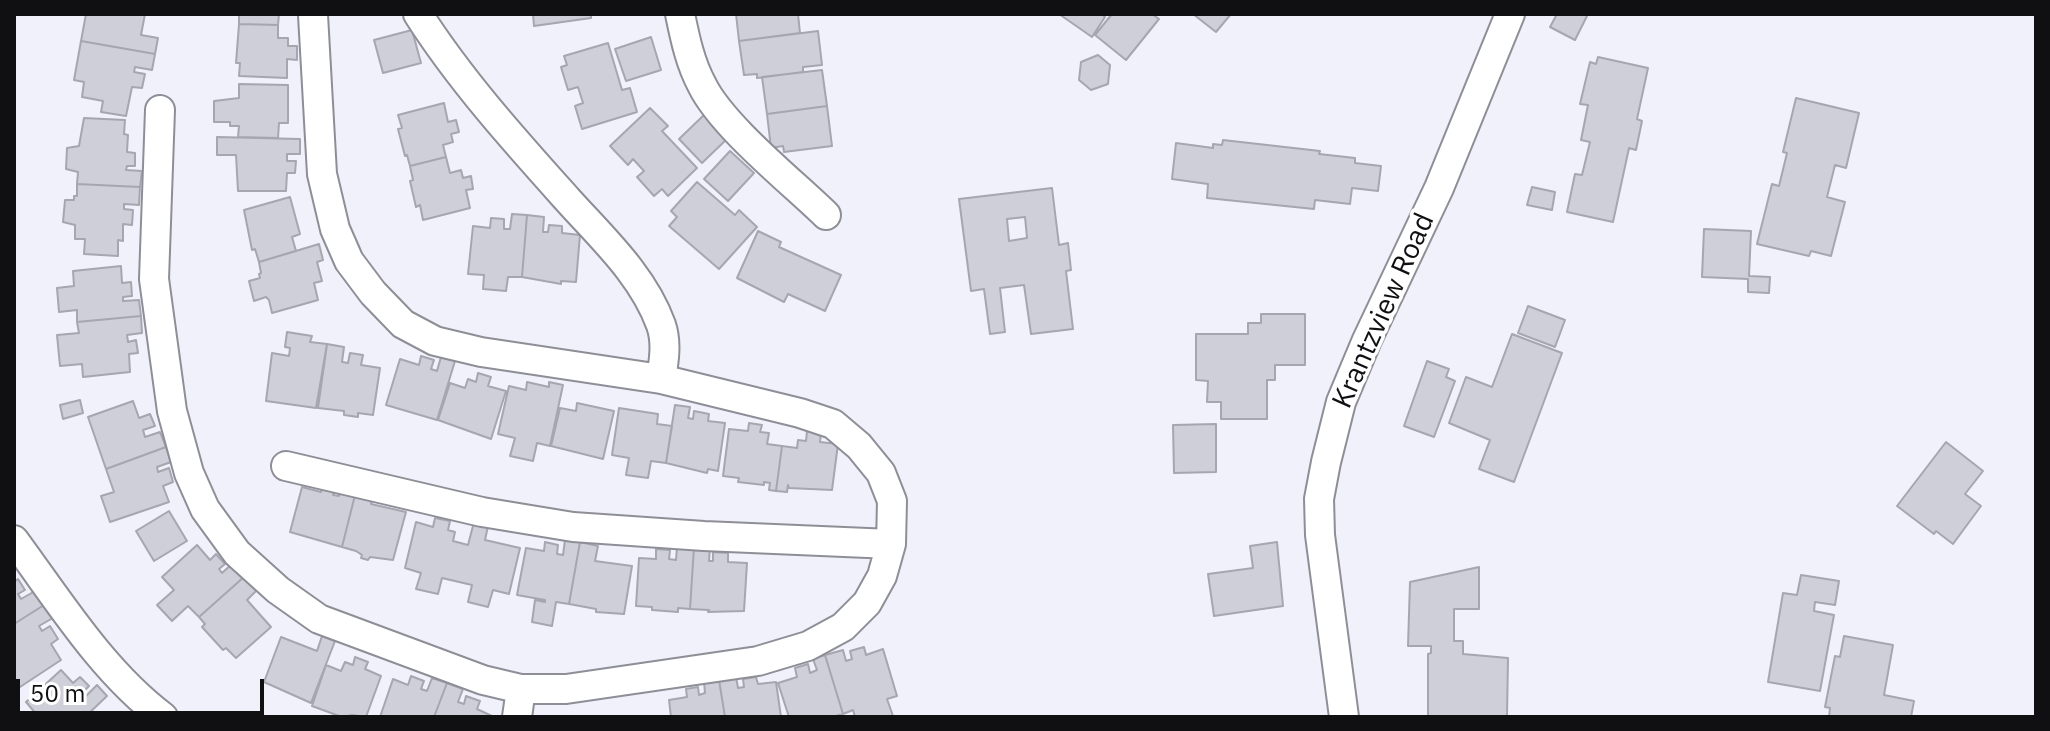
<!DOCTYPE html>
<html>
<head>
<meta charset="utf-8">
<style>
  body { margin:0 }
  #map { position:relative; width:2050px; height:731px; overflow:hidden; background:#f1f1fb; font-family:"IBM Plex Sans",sans-serif }
  canvas { display:block }
  .frame { position:absolute; inset:0; border:16px solid #101013; pointer-events:none }
  .scale { position:absolute; left:16px; top:679px; width:248px; height:36px; box-sizing:border-box; border:4px solid #101013; border-top:0; padding-left:10px; font-size:24px; line-height:28px; white-space:nowrap; color:#101013; -webkit-text-stroke:6px #fff; paint-order:stroke }
</style>
</head>
<body>
<div id="map">
<canvas width="2050" height="731"></canvas>
<div class="frame"></div>
<div class="scale">50 m</div>
</div>
<script>
const c = document.querySelector('canvas').getContext('2d');
c.lineJoin = 'round';
function fill(path, color) {
  c.fillStyle = color;
  c.fill(path, 'evenodd');
}
function strokePath(path, color, width, dash) {
  c.strokeStyle = color;
  c.lineWidth = width;
  c.lineCap = dash ? 'butt' : 'round';
  c.setLineDash(dash || []);
  c.stroke(path);
}
function label(font, color, halo, rows, align = 'center') {
  c.font = font + ' "IBM Plex Sans",sans-serif';
  c.lineWidth = 7;
  c.setLineDash([]);
  c.textBaseline = 'middle';
  c.strokeStyle = halo;
  c.fillStyle = color;
  for (const [text, x, y, turn = 0] of rows) {
    c.save();
    c.translate(x, y);
    c.rotate((+turn || 0) * Math.PI / 180);
    c.textAlign = isNaN(turn) ? turn : align;
    if (halo) c.strokeText(text, 0, 0);
    c.fillText(text, 0, 0);
    c.restore();
  }
}
const building = new Path2D(`
  M 86,14 L 145,14 L 141,35 L 158,38 L 155,54 L 81,41 Z
  M 239,14 L 279,14 L 278,25 L 239,24 Z
  M 533,14 L 591,14 L 591,18 L 534,26 Z
  M 736,14 L 798,14 L 800,33 L 739,41 Z
  M 1059,14 L 1102,14 L 1105,17 L 1092,37 Z
  M 1112,14 L 1152,14 L 1159,19 L 1126,60 L 1095,35 Z
  M 1193,14 L 1231,14 L 1216,32 Z
  M 1557,14 L 1588,14 L 1575,40 L 1550,27 Z
  M 239,24 L 278,25 L 278,38 L 288,38 L 288,46 L 297,46 L 297,60 L 287,59 L 287,78 L 239,76 L 240,63 L 236,63 Z
  M 412,30 L 421,63 L 383,73 L 374,40 Z
  M 818,31 L 822,65 L 803,67 L 803,72 L 757,78 L 757,74 L 744,75 L 739,41 Z
  M 651,37 L 661,70 L 626,81 L 615,49 Z
  M 81,41 L 155,54 L 152,70 L 135,67 L 134,72 L 145,74 L 142,88 L 132,87 L 126,116 L 101,112 L 103,101 L 82,97 L 84,82 L 74,80 Z
  M 608,43 L 622,90 L 630,88 L 637,112 L 582,129 L 575,106 L 583,103 L 578,87 L 568,90 L 561,67 L 567,65 L 564,56 Z
  M 1098,55 L 1110,65 L 1108,84 L 1091,90 L 1079,80 L 1081,62 Z
  M 1598,57 L 1648,68 L 1637,119 L 1642,121 L 1636,150 L 1629,148 L 1613,222 L 1567,212 L 1575,174 L 1582,175 L 1590,142 L 1581,140 L 1588,105 L 1580,104 L 1590,62 L 1596,64 Z
  M 822,70 L 827,106 L 767,114 L 762,77 Z
  M 239,84 L 288,85 L 288,123 L 279,123 L 278,138 L 238,137 L 239,126 L 230,126 L 230,122 L 214,122 L 214,101 L 239,98 Z
  M 1796,98 L 1859,113 L 1846,168 L 1835,165 L 1827,197 L 1845,202 L 1831,256 L 1811,251 L 1809,256 L 1757,244 L 1772,184 L 1779,186 L 1787,153 L 1783,152 Z
  M 444,103 L 448,122 L 456,120 L 459,132 L 451,134 L 453,142 L 443,145 L 446,157 L 410,166 L 407,155 L 405,156 L 398,129 L 402,128 L 398,115 Z
  M 827,106 L 832,146 L 784,152 L 783,146 L 771,148 L 767,114 Z
  M 650,108 L 668,126 L 662,131 L 697,168 L 668,196 L 662,189 L 654,196 L 637,177 L 644,171 L 633,159 L 628,165 L 610,146 Z
  M 705,114 L 728,138 L 702,163 L 679,139 Z
  M 84,118 L 125,120 L 124,134 L 128,135 L 127,152 L 135,153 L 135,166 L 127,166 L 126,170 L 142,171 L 140,187 L 77,184 L 78,172 L 66,169 L 67,148 L 79,146 Z
  M 217,137 L 300,139 L 300,154 L 287,154 L 287,161 L 296,161 L 295,173 L 287,173 L 286,191 L 238,191 L 236,155 L 217,155 Z
  M 1223,140 L 1320,151 L 1319,154 L 1355,158 L 1355,163 L 1381,166 L 1378,191 L 1352,188 L 1350,204 L 1315,200 L 1314,209 L 1207,198 L 1208,184 L 1172,179 L 1176,143 L 1213,148 L 1213,144 L 1222,145 Z
  M 730,151 L 754,173 L 728,201 L 704,179 Z
  M 446,157 L 450,173 L 461,170 L 463,178 L 471,176 L 473,189 L 466,190 L 470,208 L 423,220 L 420,205 L 416,207 L 410,181 L 413,180 L 410,166 Z
  M 697,182 L 735,215 L 739,210 L 757,227 L 719,269 L 669,226 L 677,217 L 671,211 Z
  M 77,184 L 140,187 L 139,205 L 124,204 L 124,209 L 133,210 L 132,225 L 123,224 L 123,241 L 118,240 L 118,256 L 84,254 L 85,239 L 75,239 L 75,225 L 63,222 L 65,200 L 74,200 L 74,196 L 77,196 Z
  M 1532,187 L 1555,192 L 1552,210 L 1527,205 Z
  M 1052,188 L 1059,245 L 1068,243 L 1071,270 L 1066,271 L 1073,329 L 1031,334 L 1024,285 L 1000,288 L 1005,332 L 990,334 L 984,289 L 971,291 L 959,199 ZM 1025,217 L 1027,238 L 1009,241 L 1007,219 Z
  M 290,197 L 300,234 L 292,237 L 296,251 L 259,262 L 255,249 L 252,250 L 244,210 Z
  M 512,214 L 527,215 L 522,277 L 508,277 L 506,291 L 483,289 L 484,275 L 468,274 L 473,226 L 490,228 L 491,218 L 504,219 L 504,229 L 510,229 Z
  M 527,215 L 544,217 L 543,232 L 548,232 L 549,225 L 562,226 L 562,233 L 580,235 L 576,282 L 561,281 L 561,284 L 522,277 Z
  M 1704,229 L 1751,231 L 1749,276 L 1770,277 L 1769,293 L 1748,292 L 1748,279 L 1702,277 Z
  M 758,231 L 781,242 L 779,247 L 841,275 L 825,311 L 788,294 L 784,302 L 737,278 Z
  M 319,244 L 323,260 L 317,262 L 322,281 L 314,283 L 318,300 L 272,313 L 269,300 L 266,297 L 254,301 L 249,281 L 260,278 L 259,274 L 261,273 L 259,262 Z
  M 121,266 L 122,283 L 131,282 L 132,296 L 123,297 L 123,301 L 139,300 L 141,316 L 77,322 L 77,310 L 59,312 L 57,288 L 74,286 L 73,271 Z
  M 1528,306 L 1565,320 L 1555,347 L 1518,333 Z
  M 1261,314 L 1305,314 L 1305,365 L 1275,365 L 1275,380 L 1267,380 L 1267,419 L 1221,419 L 1221,402 L 1207,402 L 1208,381 L 1196,380 L 1196,334 L 1248,334 L 1248,323 L 1261,323 Z
  M 141,316 L 142,333 L 127,335 L 128,342 L 136,340 L 138,353 L 129,354 L 130,372 L 83,377 L 82,364 L 60,366 L 57,335 L 79,333 L 77,322 Z
  M 287,332 L 312,336 L 310,342 L 327,344 L 316,408 L 266,401 L 272,353 L 289,356 L 290,348 L 285,347 Z
  M 1512,334 L 1562,353 L 1514,482 L 1479,469 L 1490,440 L 1449,423 L 1466,377 L 1492,387 Z
  M 327,344 L 344,347 L 342,362 L 348,363 L 350,353 L 363,355 L 361,365 L 380,368 L 373,415 L 358,413 L 358,417 L 344,415 L 344,411 L 318,408 Z
  M 421,356 L 434,360 L 431,369 L 437,371 L 441,357 L 455,361 L 437,420 L 386,405 L 400,359 L 419,365 Z
  M 1427,361 L 1449,369 L 1446,377 L 1455,381 L 1434,437 L 1404,426 Z
  M 478,373 L 491,377 L 488,386 L 506,391 L 491,439 L 438,420 L 450,383 L 465,388 L 468,379 L 476,382 Z
  M 527,382 L 549,387 L 549,382 L 563,385 L 550,446 L 537,443 L 533,461 L 510,456 L 515,438 L 498,434 L 509,386 L 526,390 Z
  M 80,400 L 83,413 L 63,419 L 60,405 Z
  M 133,401 L 139,418 L 150,414 L 155,426 L 143,430 L 145,437 L 160,432 L 166,447 L 106,469 L 88,417 Z
  M 577,403 L 614,411 L 603,459 L 551,446 L 560,408 L 576,411 Z
  M 675,405 L 690,407 L 688,418 L 693,419 L 694,411 L 709,414 L 708,421 L 725,423 L 718,471 L 708,469 L 707,473 L 666,463 Z
  M 619,408 L 658,414 L 657,424 L 672,426 L 666,463 L 651,461 L 648,478 L 626,475 L 629,458 L 612,455 Z
  M 749,423 L 762,425 L 760,432 L 769,433 L 767,444 L 782,446 L 776,491 L 769,490 L 770,483 L 764,482 L 764,485 L 738,482 L 739,478 L 723,476 L 729,429 L 748,431 Z
  M 1216,424 L 1216,472 L 1174,473 L 1173,425 Z
  M 807,431 L 821,433 L 820,442 L 838,444 L 832,490 L 789,488 L 788,485 L 787,492 L 776,491 L 782,446 L 797,448 L 798,440 L 806,441 Z
  M 1946,442 L 1983,471 L 1965,494 L 1981,506 L 1953,544 L 1936,531 L 1934,534 L 1897,506 Z
  M 166,447 L 171,462 L 157,467 L 158,472 L 169,468 L 173,482 L 163,486 L 169,502 L 110,522 L 101,496 L 114,492 L 106,469 Z
  M 342,483 L 357,487 L 342,547 L 290,532 L 302,487 L 321,492 L 323,485 L 336,488 L 333,495 L 339,496 Z
  M 357,487 L 374,491 L 371,504 L 406,512 L 393,560 L 370,557 L 368,560 L 361,558 L 362,555 L 356,551 L 342,547 Z
  M 169,511 L 187,541 L 154,561 L 136,531 Z
  M 435,518 L 450,521 L 448,530 L 455,532 L 453,541 L 468,545 L 474,522 L 488,526 L 485,540 L 520,548 L 509,594 L 493,590 L 488,607 L 468,602 L 472,585 L 442,578 L 438,594 L 416,589 L 421,573 L 405,568 L 416,522 L 433,527 Z
  M 565,540 L 580,542 L 569,604 L 556,602 L 552,626 L 532,622 L 535,600 L 545,602 L 545,600 L 517,595 L 526,548 L 544,551 L 545,542 L 558,545 L 557,554 L 563,555 Z
  M 580,542 L 598,546 L 595,561 L 632,566 L 624,614 L 596,612 L 596,609 L 569,604 Z
  M 1277,542 L 1283,606 L 1214,616 L 1208,574 L 1253,568 L 1250,546 Z
  M 197,545 L 210,560 L 216,554 L 225,564 L 219,569 L 222,573 L 233,563 L 245,576 L 199,617 L 188,606 L 172,621 L 157,605 L 174,590 L 162,577 Z
  M 677,546 L 694,547 L 690,609 L 678,608 L 678,612 L 652,610 L 652,607 L 636,606 L 639,558 L 656,559 L 656,549 L 670,550 L 669,559 L 676,560 Z
  M 694,547 L 710,547 L 709,561 L 713,561 L 713,552 L 728,553 L 728,562 L 747,563 L 744,611 L 708,612 L 709,610 L 690,609 Z
  M 1479,567 L 1479,609 L 1454,609 L 1454,641 L 1463,641 L 1463,654 L 1508,658 L 1507,716 L 1428,717 L 1428,654 L 1431,653 L 1431,646 L 1408,646 L 1410,582 Z
  M 1801,575 L 1839,581 L 1835,605 L 1815,602 L 1814,611 L 1834,615 L 1820,691 L 1768,682 L 1783,593 L 1797,595 Z
  M 245,576 L 258,589 L 247,600 L 271,627 L 236,658 L 226,648 L 223,650 L 202,627 L 205,624 L 199,617 Z
  M 18,579 L 25,590 L 18,594 L 21,599 L 35,591 L 44,605 L 14,624 L 14,582 Z
  M 44,605 L 53,618 L 39,626 L 42,631 L 50,626 L 58,639 L 51,644 L 61,660 L 20,687 L 14,677 L 14,624 Z
  M 322,636 L 335,641 L 311,703 L 264,682 L 281,637 L 317,651 Z
  M 1844,636 L 1893,645 L 1884,695 L 1914,701 L 1911,717 L 1829,717 L 1830,708 L 1825,707 L 1835,656 L 1840,657 Z
  M 864,647 L 866,655 L 883,649 L 897,696 L 887,699 L 893,716 L 855,717 L 853,710 L 843,714 L 825,655 L 843,650 L 846,661 L 852,659 L 850,651 Z
  M 825,655 L 843,714 L 832,717 L 789,717 L 778,683 L 797,677 L 795,668 L 808,664 L 810,673 L 817,670 L 813,659 Z
  M 355,657 L 368,662 L 365,669 L 381,676 L 366,717 L 352,715 L 342,717 L 312,706 L 326,665 L 341,671 L 345,662 L 353,665 Z
  M 61,670 L 73,683 L 80,677 L 89,686 L 82,693 L 86,696 L 97,685 L 107,696 L 85,717 L 35,717 L 37,715 L 26,702 Z
  M 411,676 L 424,681 L 421,689 L 427,691 L 432,678 L 447,683 L 434,717 L 380,717 L 393,679 L 408,685 Z
  M 736,677 L 738,688 L 744,687 L 743,679 L 756,677 L 758,684 L 776,682 L 781,717 L 725,717 L 719,680 Z
  M 719,680 L 725,717 L 671,717 L 669,700 L 687,697 L 686,689 L 698,687 L 699,695 L 705,693 L 704,682 Z
  M 447,683 L 463,689 L 458,702 L 464,704 L 466,696 L 480,701 L 477,709 L 494,717 L 434,717 Z`);
fill(building, '#cfcfd9');
strokePath(building, '#a6a6b0', 2);
const street = new Path2D(`
  M 418,14 C 460,80 515,141 567,199 C 602,238 643,275 661,325 C 667,342 664,361 661,379
  M 680,14 C 685,38 690,63 702,85 C 722,126 791,181 826,215
  M 160,110 L 154,279 L 172,411 L 189,473 L 205,509 L 237,553 L 278,590 L 319,619 L 483,680 L 521,689 L 566,689 L 758,661 L 808,646 L 843,627 L 867,603 L 882,576 L 891,544 L 892,501 L 881,473 L 859,446 L 833,424 L 800,413 L 661,379 L 481,352 L 435,341 L 403,324 L 373,293 L 349,261 L 335,229 L 322,174 L 313,15
  M 286,466 L 482,512 L 573,527 L 704,536 L 891,544
  M 14,540 C 59,601 102,671 163,717
  M 517,717 L 521,689
  M 1344,717 L 1320,535 L 1319,499 L 1326,462 L 1341,402 L 1367,340 L 1439,188 L 1510,14`);
strokePath(street, '#8e8e97', 32);
strokePath(street, '#fff', 28);
label('28px', '#101013', '#fff', [
  ["Krantzview Road",1384,311,-66]
]);
</script>
</body>
</html>
